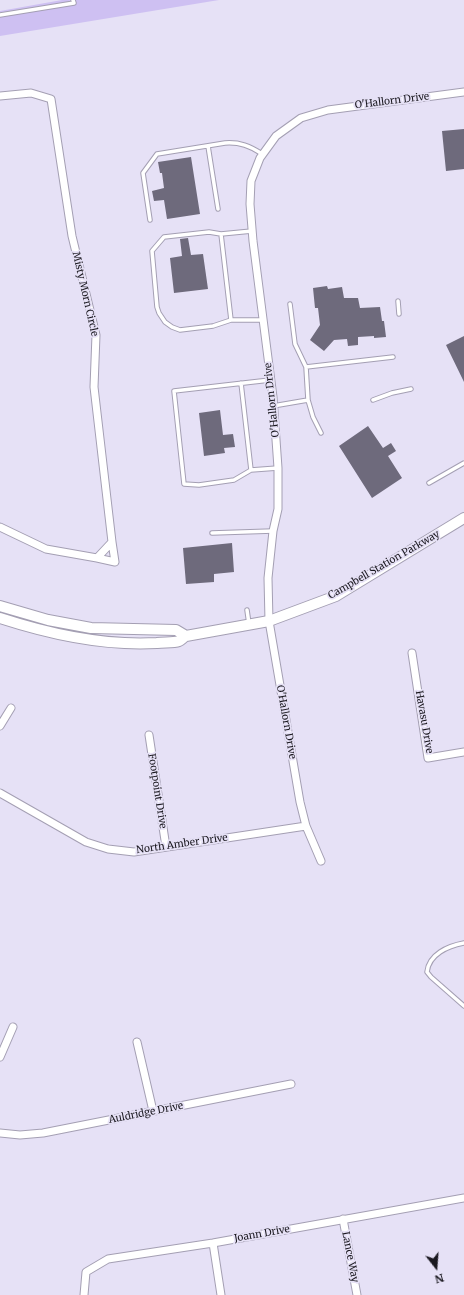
<!DOCTYPE html>
<html>
<head>
<meta charset="utf-8">
<style>
  body { margin:0 }
  #map { position:relative; width:464px; height:1295px; overflow:hidden; background:#e6e1f6; font-family:Merriweather,serif }
  canvas { display:block }
  .north { position:absolute; left:416px; top:1247px; width:40px; height:40px; -webkit-text-stroke:3px #e6e1f6; paint-order:stroke; rotate:163deg; font-size:11px; font-weight:700; line-height:16px; text-align:center; color:#1a181f }
  .north::after { content:''; display:block; margin:auto; width:14px; height:18px; background:#1a181f; clip-path:polygon(50% 0,100% 100%,50% 72%,0 100%) }
</style>
</head>
<body>
<div id="map">
<canvas width="464" height="1295"></canvas>
<div class="north">N</div>
</div>
<script>
const c = document.querySelector('canvas').getContext('2d');
c.lineJoin = 'round';
function fill(path, color) {
  c.fillStyle = color;
  c.fill(path, 'evenodd');
}
function strokePath(path, color, width, dash) {
  c.strokeStyle = color;
  c.lineWidth = width;
  c.lineCap = dash ? 'butt' : 'round';
  c.setLineDash(dash || []);
  c.stroke(path);
}
function label(font, color, halo, rows, align = 'center') {
  c.font = font + ' Merriweather,serif';
  c.lineWidth = 3.5;
  c.setLineDash([]);
  c.textBaseline = 'middle';
  c.strokeStyle = halo;
  c.fillStyle = color;
  for (const [text, x, y, turn = 0] of rows) {
    c.save();
    c.translate(x, y);
    c.rotate((+turn || 0) * Math.PI / 180);
    c.textAlign = isNaN(turn) ? turn : align;
    if (halo) c.strokeText(text, 0, 0);
    c.fillText(text, 0, 0);
    c.restore();
  }
}
fill(new Path2D(`
  M 62,0 L 219,0 L 0,36 L 0,11 Z`), '#cec0f2');
fill(new Path2D(`
  M 464,129 L 464,169 L 446,171 L 442,131 Z
  M 191,157 L 200,214 L 167,219 L 164,200 L 154,201 L 152,191 L 164,188 L 162,173 L 160,173 L 158,162 Z
  M 188,238 L 191,255 L 203,254 L 208,289 L 174,293 L 170,258 L 182,256 L 180,239 Z
  M 327,286 L 328,289 L 342,287 L 344,298 L 358,298 L 360,308 L 380,307 L 382,321 L 384,321 L 386,337 L 374,338 L 374,336 L 358,337 L 358,345 L 348,346 L 347,339 L 334,340 L 324,351 L 310,340 L 320,325 L 318,308 L 315,308 L 313,288 Z
  M 464,336 L 464,382 L 446,345 Z
  M 220,410 L 223,435 L 233,434 L 235,447 L 224,448 L 225,453 L 204,456 L 199,413 Z
  M 368,426 L 383,448 L 391,443 L 396,451 L 388,456 L 402,478 L 372,498 L 339,446 Z
  M 232,543 L 234,572 L 214,574 L 214,582 L 186,584 L 183,548 Z`), '#6e6a7c');
const lane = new Path2D(`
  M 0,15 L 74,3 L 73,0
  M 208,146 L 218,209
  M 150,220 L 143,173 L 157,154 L 225,143 C 240,142 250,146 262,154
  M 252,231 L 221,234 L 209,232 L 164,237 L 152,251 L 157,307 L 159,313 L 165,322 L 172,327 L 180,330 L 213,326 L 231,320 L 263,320
  M 221,234 L 231,320
  M 398,301 L 399,314
  M 290,304 L 295,344 L 306,367 L 308,400
  M 306,367 L 393,357
  M 270,380 L 174,391 L 184,484 L 199,485 L 234,480 L 251,470 L 278,468
  M 241,383 L 251,470
  M 373,400 L 392,393 L 411,389
  M 273,406 L 308,400 L 313,417 L 321,433
  M 429,483 L 464,463
  M 212,533 L 273,531
  M 247,610 L 249,624
  M 464,943 C 448,946 429,954 427,972 L 431,977 L 464,1006`);
const street = new Path2D(`
  M 0,96 L 31,93 L 51,99 L 72,236 L 96,335 L 94,387 L 112,542 L 97,558 L 46,549 L 0,527
  M 97,558 L 115,562 L 112,542
  M 412,653 L 428,758 L 464,752
  M 0,726 L 11,708
  M 149,735 L 166,847
  M 0,793 L 86,842 L 108,849 L 134,852 L 306,826
  M 321,861 L 306,826 L 300,802 L 269,621 L 268,578 L 273,531 L 278,509 L 278,468 L 273,397 L 253,241 L 250,204 L 251,181 L 260,158 L 276,136 L 301,118 L 328,110 L 464,92
  M 137,1042 L 153,1111
  M 0,1057 L 13,1027
  M 0,1133 L 20,1135 L 43,1133 L 291,1084
  M 343,1219 L 357,1295
  M 213,1243 L 221,1295
  M 84,1295 L 86,1272 L 108,1259 L 213,1243 L 464,1198`);
const secondary = new Path2D(`
  M 0,606 L 48,620 L 91,628 L 176,630 L 186,636
  M 0,618 C 49,634 106,646 157,643 C 164,642 173,643 179,641 C 181,640 184,637 186,636 L 269,621 L 336,596 L 464,518`);
strokePath(lane, '#a49fb3', 5.5);
strokePath(street, '#a49fb3', 9);
strokePath(secondary, '#a49fb3', 12);
strokePath(lane, '#fff', 3.5);
strokePath(street, '#fff', 7);
strokePath(secondary, '#fff', 10);
label('10px', '#1a181f', '#e6e1f6', [
  ["O'Hallorn Drive",392,101,-7],
  ["Misty Morn Circle",85,294,77],
  ["O'Hallorn Drive",272,400,-96],
  ["Campbell Station Parkway",384,565,-30],
  ["O'Hallorn Drive",286,722,80],
  ["Havasu Drive",424,722,80],
  ["Footpoint Drive",157,791,81],
  ["North Amber Drive",182,844,-8],
  ["Auldridge Drive",146,1113,-11],
  ["Joann Drive",262,1234,-10],
  ["Lance Way",350,1257,79]
]);
</script>
</body>
</html>
